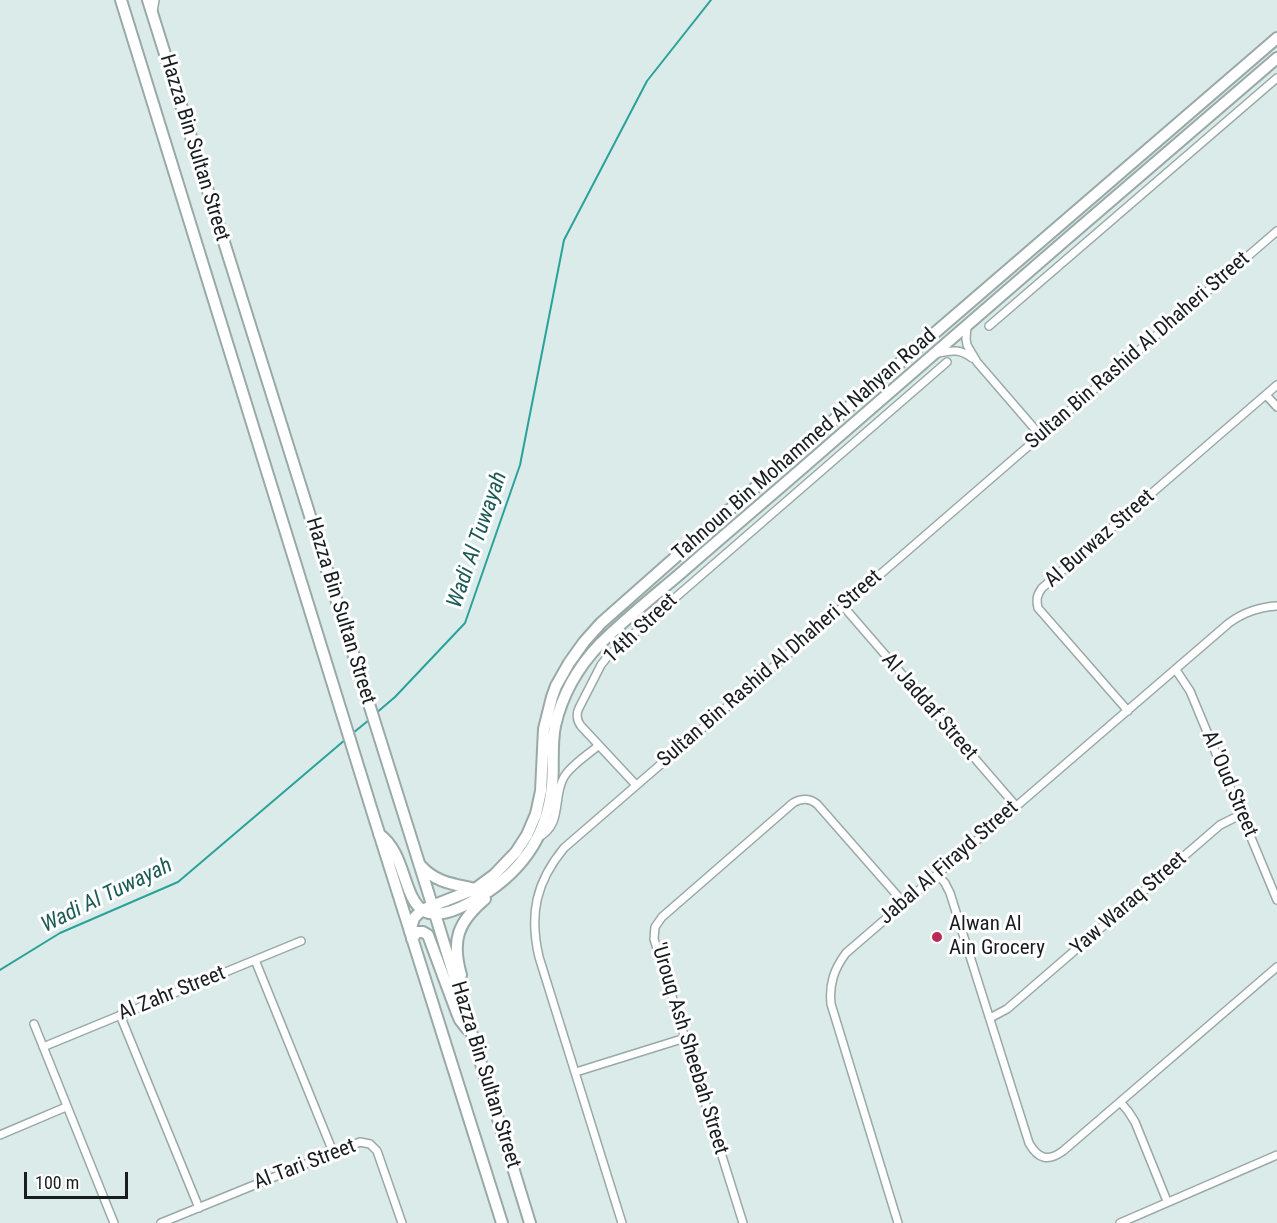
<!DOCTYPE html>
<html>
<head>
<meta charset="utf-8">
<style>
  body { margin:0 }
  #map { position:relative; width:1277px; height:1223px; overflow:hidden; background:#dbebe9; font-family:"Roboto Condensed",sans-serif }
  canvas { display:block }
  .scale { position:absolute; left:24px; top:1172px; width:104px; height:27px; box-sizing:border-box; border:3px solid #181e1e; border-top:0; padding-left:8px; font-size:18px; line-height:21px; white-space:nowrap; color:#181e1e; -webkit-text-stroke:4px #fff; paint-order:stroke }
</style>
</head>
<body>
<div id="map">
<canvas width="1277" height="1223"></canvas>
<div class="scale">100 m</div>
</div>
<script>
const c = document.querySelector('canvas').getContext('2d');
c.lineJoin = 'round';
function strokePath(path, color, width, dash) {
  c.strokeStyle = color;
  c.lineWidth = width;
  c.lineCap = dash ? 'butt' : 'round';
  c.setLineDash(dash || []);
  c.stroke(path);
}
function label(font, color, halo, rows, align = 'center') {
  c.font = font + ' "Roboto Condensed",sans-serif';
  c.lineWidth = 6;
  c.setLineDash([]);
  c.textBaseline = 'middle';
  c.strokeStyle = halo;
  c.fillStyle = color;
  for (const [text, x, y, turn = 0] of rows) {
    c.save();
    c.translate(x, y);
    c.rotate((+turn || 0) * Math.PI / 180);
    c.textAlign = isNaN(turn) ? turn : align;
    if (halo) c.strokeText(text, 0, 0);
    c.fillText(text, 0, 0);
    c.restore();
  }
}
strokePath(new Path2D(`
  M 375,714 L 395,697 L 465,623 L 520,465 L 564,240 L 647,81 L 711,0
  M 353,733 L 369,720
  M 0,970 L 60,933 L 178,882 L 346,739`), '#2aa29a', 2);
const minor = new Path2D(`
  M 153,12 L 155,0
  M 967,326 L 966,339 L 967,345 L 977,362 L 1040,435
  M 989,326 L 1277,78
  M 938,353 C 952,350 961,349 972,358
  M 1266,395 L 1277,407
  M 843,606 L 1016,806
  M 1176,670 L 1190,691 L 1277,900
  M 1128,711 L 1038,608 C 1036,599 1037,595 1042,588 L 1277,385
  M 636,785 L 581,726 C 577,721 576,714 579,708 L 601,665 L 608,656 L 947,362
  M 537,838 C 564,825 552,797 564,777 C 571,765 589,754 599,745
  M 937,874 L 945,883 L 950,893 L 1029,1143 C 1038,1159 1048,1162 1063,1151 L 1277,967
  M 255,960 L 333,1152
  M 120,1015 L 199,1208
  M 990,1018 L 1007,1009 L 1220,825 L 1242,814
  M 34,1024 L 114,1223
  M 43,1047 L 301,941
  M 576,1072 L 685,1038
  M 1121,1103 L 1128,1111 L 1135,1122 L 1167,1201
  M 0,1135 L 66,1107
  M 161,1223 L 360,1142 L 370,1144 L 377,1151 L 402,1223
  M 622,1223 L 539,957 C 529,914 536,882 564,848 L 1277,231
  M 743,1223 L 654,939 L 655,927 L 662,917 L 793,803 C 802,798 809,798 817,804 L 903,902
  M 898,1223 L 831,1004 C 829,984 834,969 846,953 L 1229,623 C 1244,612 1258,607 1277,606
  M 1120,1223 L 1277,1155`);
const primary = new Path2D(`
  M 121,0 L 373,814 L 502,1223
  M 148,0 L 435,914 L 530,1223
  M 379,834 C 418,861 394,945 471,902 C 517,877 547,839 552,786 C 554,766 551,746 555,726 C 562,695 579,666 600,644 C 625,619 654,596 681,573 C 730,530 780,488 829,445 C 978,316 1127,186 1277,58
  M 421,866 C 436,883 454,884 475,889
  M 410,932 L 414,918 L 422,910 L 475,889 L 494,875 L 516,852 L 527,835 L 536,814 L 541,791 L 544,729 L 552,697 L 556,686 L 569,663 L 584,642 L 601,623 L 713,524 L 1277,38
  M 412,939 L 417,932 L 423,932 L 428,935 L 457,1013 L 460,1020 L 467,1029
  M 461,975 C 451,940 458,922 485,899`);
strokePath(minor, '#99a9a7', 10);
strokePath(primary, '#99a9a7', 14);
strokePath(minor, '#fff', 7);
strokePath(primary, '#fff', 10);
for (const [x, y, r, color] of [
  [937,937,6,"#b92a56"]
]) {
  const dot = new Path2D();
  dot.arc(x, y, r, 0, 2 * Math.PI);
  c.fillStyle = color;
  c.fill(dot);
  strokePath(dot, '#fff', 2);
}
label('21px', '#181e1e', '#fff', [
  ["Hazza Bin Sultan Street",194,148,73],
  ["Sultan Bin Rashid Al Dhaheri Street",1138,351,-41],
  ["Tahnoun Bin Mohammed Al Nahyan Road",805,445,-41],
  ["Al Burwaz Street",1100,539,-41],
  ["Hazza Bin Sultan Street",340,611,73],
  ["14th Street",641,629,-43],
  ["Sultan Bin Rashid Al Dhaheri Street",770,669,-41],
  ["Al Jaddaf Street",929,707,49],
  ["Al 'Oud Street",1229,784,67],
  ["Jabal Al Firayd Street",949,863,-41],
  ["Yaw Waraq Street",1129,904,-41],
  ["Al Zahr Street",172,994,-22],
  ["'Urouq Ash Sheebah Street",689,1049,73],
  ["Hazza Bin Sultan Street",485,1075,73],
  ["Al Tari Street",305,1165,-21]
]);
label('21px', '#181e1e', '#fff', [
  ["Alwan Al",949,925],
  ["Ain Grocery",949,949]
], 'left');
label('italic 22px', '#1b5a55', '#fff', [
  ["Wadi Al Tuwayah",478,540,-71],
  ["Wadi Al Tuwayah",107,896,-26]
]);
</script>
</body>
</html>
